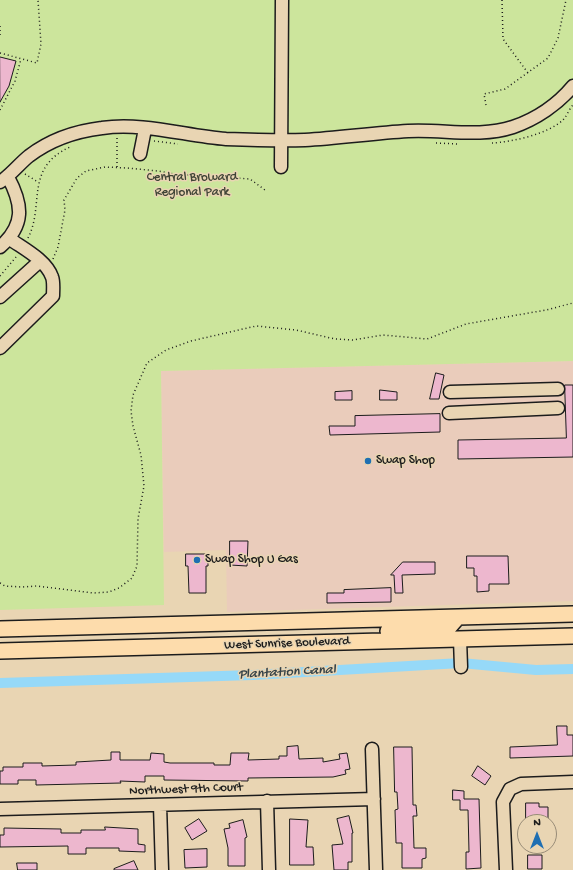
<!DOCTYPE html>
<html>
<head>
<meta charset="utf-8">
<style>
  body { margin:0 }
  #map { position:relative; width:573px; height:870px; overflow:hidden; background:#e9d5b3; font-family:"Gochi Hand",sans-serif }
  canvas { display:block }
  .north { position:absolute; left:517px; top:814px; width:40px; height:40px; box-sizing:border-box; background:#e9d5b3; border:1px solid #978b77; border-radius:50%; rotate:0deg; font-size:11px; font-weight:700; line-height:16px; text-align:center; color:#1c1c1c }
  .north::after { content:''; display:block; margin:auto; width:14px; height:18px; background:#1f6fb2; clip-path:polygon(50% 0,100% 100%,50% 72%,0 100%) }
</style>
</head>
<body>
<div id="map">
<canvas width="573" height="870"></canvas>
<div class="north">N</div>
</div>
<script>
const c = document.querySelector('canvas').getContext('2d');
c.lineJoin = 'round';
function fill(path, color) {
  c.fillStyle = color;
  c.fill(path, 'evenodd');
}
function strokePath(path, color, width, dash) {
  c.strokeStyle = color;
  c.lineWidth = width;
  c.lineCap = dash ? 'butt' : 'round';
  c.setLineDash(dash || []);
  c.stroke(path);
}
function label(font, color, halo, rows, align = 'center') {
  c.font = font + ' "Gochi Hand",sans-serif';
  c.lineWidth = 3;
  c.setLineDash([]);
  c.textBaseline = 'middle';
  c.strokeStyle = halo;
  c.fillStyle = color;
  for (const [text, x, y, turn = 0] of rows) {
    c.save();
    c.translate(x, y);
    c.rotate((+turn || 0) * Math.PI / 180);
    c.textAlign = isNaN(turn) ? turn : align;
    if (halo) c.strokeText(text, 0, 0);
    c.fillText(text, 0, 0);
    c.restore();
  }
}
fill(new Path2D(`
  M 573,361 L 573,601 L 227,612 L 226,550 L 164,552 L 161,371 Z`), '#eaccbb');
fill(new Path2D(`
  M 0,0 L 573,0 L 573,361 L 161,371 L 164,605 L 0,610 Z`), '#cce59c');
strokePath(new Path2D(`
  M 0,683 L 253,675 L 461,663 L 536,670 L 573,669`), '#96d9f8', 10);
const building = new Path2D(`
  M 0,57 L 16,61 L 9,86 L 0,102 Z
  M 436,373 L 444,375 L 439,399 L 430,399 Z
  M 565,385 L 573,385 L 573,457 L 458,459 L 458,440 L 566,438 Z
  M 380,390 L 397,392 L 397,400 L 380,400 Z
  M 352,391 L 352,400 L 335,400 L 335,392 Z
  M 440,414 L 440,432 L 330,435 L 329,426 L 355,426 L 355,416 Z
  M 230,541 L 248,541 L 247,566 L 230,565 Z
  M 186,554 L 208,554 L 208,566 L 206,566 L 206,593 L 189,593 L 188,566 L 186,566 Z
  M 467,556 L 508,556 L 509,584 L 489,584 L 489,591 L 477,592 L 477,576 L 474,576 L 474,568 L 467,568 Z
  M 403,562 L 435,562 L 435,574 L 402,575 L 403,593 L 395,593 L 394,575 L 391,575 Z
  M 391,588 L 391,602 L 327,603 L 327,593 L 344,593 L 344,590 Z
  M 557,726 L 567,726 L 567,735 L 573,735 L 573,756 L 510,758 L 510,747 L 557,745 Z
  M 298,746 L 299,759 L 323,758 L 323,762 L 340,759 L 339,754 L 347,753 L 350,769 L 345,770 L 346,774 L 333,777 L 248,778 L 248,781 L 164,780 L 164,776 L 145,776 L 145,782 L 120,781 L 121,783 L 36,785 L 36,780 L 18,780 L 18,784 L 0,784 L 0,771 L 3,771 L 3,767 L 23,767 L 23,763 L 42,763 L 42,766 L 76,765 L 76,762 L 111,760 L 111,752 L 120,752 L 120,760 L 150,760 L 151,753 L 164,754 L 164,762 L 170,763 L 214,763 L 214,765 L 230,765 L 231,753 L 249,753 L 248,760 L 279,759 L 279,756 L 287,756 L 287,747 Z
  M 394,747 L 412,747 L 413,805 L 416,805 L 417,816 L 413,816 L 414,848 L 426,848 L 426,858 L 422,859 L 422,868 L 402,868 L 402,843 L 396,843 L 395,810 L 398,809 L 397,792 L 395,792 Z
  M 478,766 L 491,776 L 485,785 L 472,776 Z
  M 453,790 L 464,791 L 464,799 L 479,799 L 481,868 L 466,869 L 466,852 L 469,852 L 468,810 L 460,810 L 460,800 L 453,800 Z
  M 526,803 L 539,803 L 539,807 L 548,807 L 548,820 L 526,820 Z
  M 349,816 L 353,833 L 352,833 L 352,862 L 348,862 L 348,870 L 334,870 L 332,845 L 343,844 L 337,819 Z
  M 199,819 L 207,831 L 192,840 L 185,828 Z
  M 290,819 L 308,820 L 306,847 L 313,847 L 314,865 L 290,865 Z
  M 243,820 L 247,837 L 245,838 L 245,866 L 228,866 L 228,848 L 224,829 L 230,828 L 229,824 Z
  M 105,827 L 138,829 L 138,844 L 145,845 L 145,852 L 119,851 L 119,848 L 86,848 L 86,854 L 68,854 L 68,846 L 0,847 L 0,835 L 4,835 L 4,828 L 61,829 L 61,833 L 81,833 L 81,830 L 105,830 Z
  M 207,849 L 207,867 L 185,868 L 184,850 Z
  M 528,855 L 542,855 L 542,869 L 528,869 Z
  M 134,861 L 138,870 L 114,870 L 114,869 Z
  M 17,863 L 37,863 L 37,870 L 18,870 Z`);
fill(building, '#edb7ce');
strokePath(building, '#1c1c1c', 1);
const minor = new Path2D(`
  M 140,154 L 145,129
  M 281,167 L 282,0
  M 0,182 C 11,175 19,164 29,156 C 50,140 77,131 102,128 C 143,122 186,136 226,139 C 252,140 279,141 305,140 C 339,138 374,133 408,131 C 444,129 479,138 513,127 C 536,119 558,104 573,86
  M 0,247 C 25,225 23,205 8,177
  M 0,297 L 40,261
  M 0,348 L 53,296 C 53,290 54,282 52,277 C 46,260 24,249 10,239
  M 450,392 L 558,389
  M 449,413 L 558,408
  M 460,639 L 461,667
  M 372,749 L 376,870
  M 267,801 L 269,870
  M 160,805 L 162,870
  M 0,809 L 374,799
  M 506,870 L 503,802 L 510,789 L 521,784 L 573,782`);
const major = new Path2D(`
  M 0,629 L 573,614
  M 388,631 L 444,628 L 450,626 L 457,618
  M 0,651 L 573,636`);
strokePath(minor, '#1c1c1c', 15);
strokePath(major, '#1c1c1c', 18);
strokePath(new Path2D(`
  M 502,0 L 503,39 L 528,73
  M 0,26 L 0,38
  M 0,53 L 37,63 L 41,44 L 38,0
  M 486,105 L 484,94 L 505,89 L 548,58 L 558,38 L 566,0
  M 0,110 L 15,81 L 21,59
  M 154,141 L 178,144
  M 436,143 L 458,144
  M 492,143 C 512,142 548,134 563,120 C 567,116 569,109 573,105
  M 117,167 L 117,137
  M 25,174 L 38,182
  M 28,238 C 45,205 24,168 70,147
  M 53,259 L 58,247 L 65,210 L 64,200 L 77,178 L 86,171 L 105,167 L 127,168 L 158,171 L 174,174 L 250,179 L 265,190
  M 0,276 L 16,257
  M 0,583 L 5,586 L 22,587 L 37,586 L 93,593 L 109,592 L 119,588 L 132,578 L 137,566 L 138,519 L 144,486 L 141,455 L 133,426 L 131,411 L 133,395 L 147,363 L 166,350 L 191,341 L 256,326 L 296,330 L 335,339 L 353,340 L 383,335 L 427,339 L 466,324 L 546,310 L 573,303`), '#1c1c1c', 1.5, [1, 3]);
strokePath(minor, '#e9d5b3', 12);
strokePath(major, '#fddcac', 15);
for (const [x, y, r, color] of [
  [368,461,4,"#1f6fb2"],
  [197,560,4,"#1f6fb2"]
]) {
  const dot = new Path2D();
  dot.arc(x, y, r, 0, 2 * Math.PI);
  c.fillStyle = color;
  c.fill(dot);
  strokePath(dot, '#e9d5b3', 1.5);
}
label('13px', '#3f4436', '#e9d5b3', [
  ["Central Broward",192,178],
  ["Regional Park",192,193]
]);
label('13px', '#1c1c1c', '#e9d5b3', [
  ["Swap Shop",376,461],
  ["Swap Shop U Gas",205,560]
], 'left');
label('13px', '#1c1c1c', '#e9d5b3', [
  ["West Sunrise Boulevard",287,644,-2],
  ["Northwest 9th Court",186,790,-2]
]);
label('italic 14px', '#344248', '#e9d5b3', [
  ["Plantation Canal",287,673,-3]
]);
</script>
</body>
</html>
